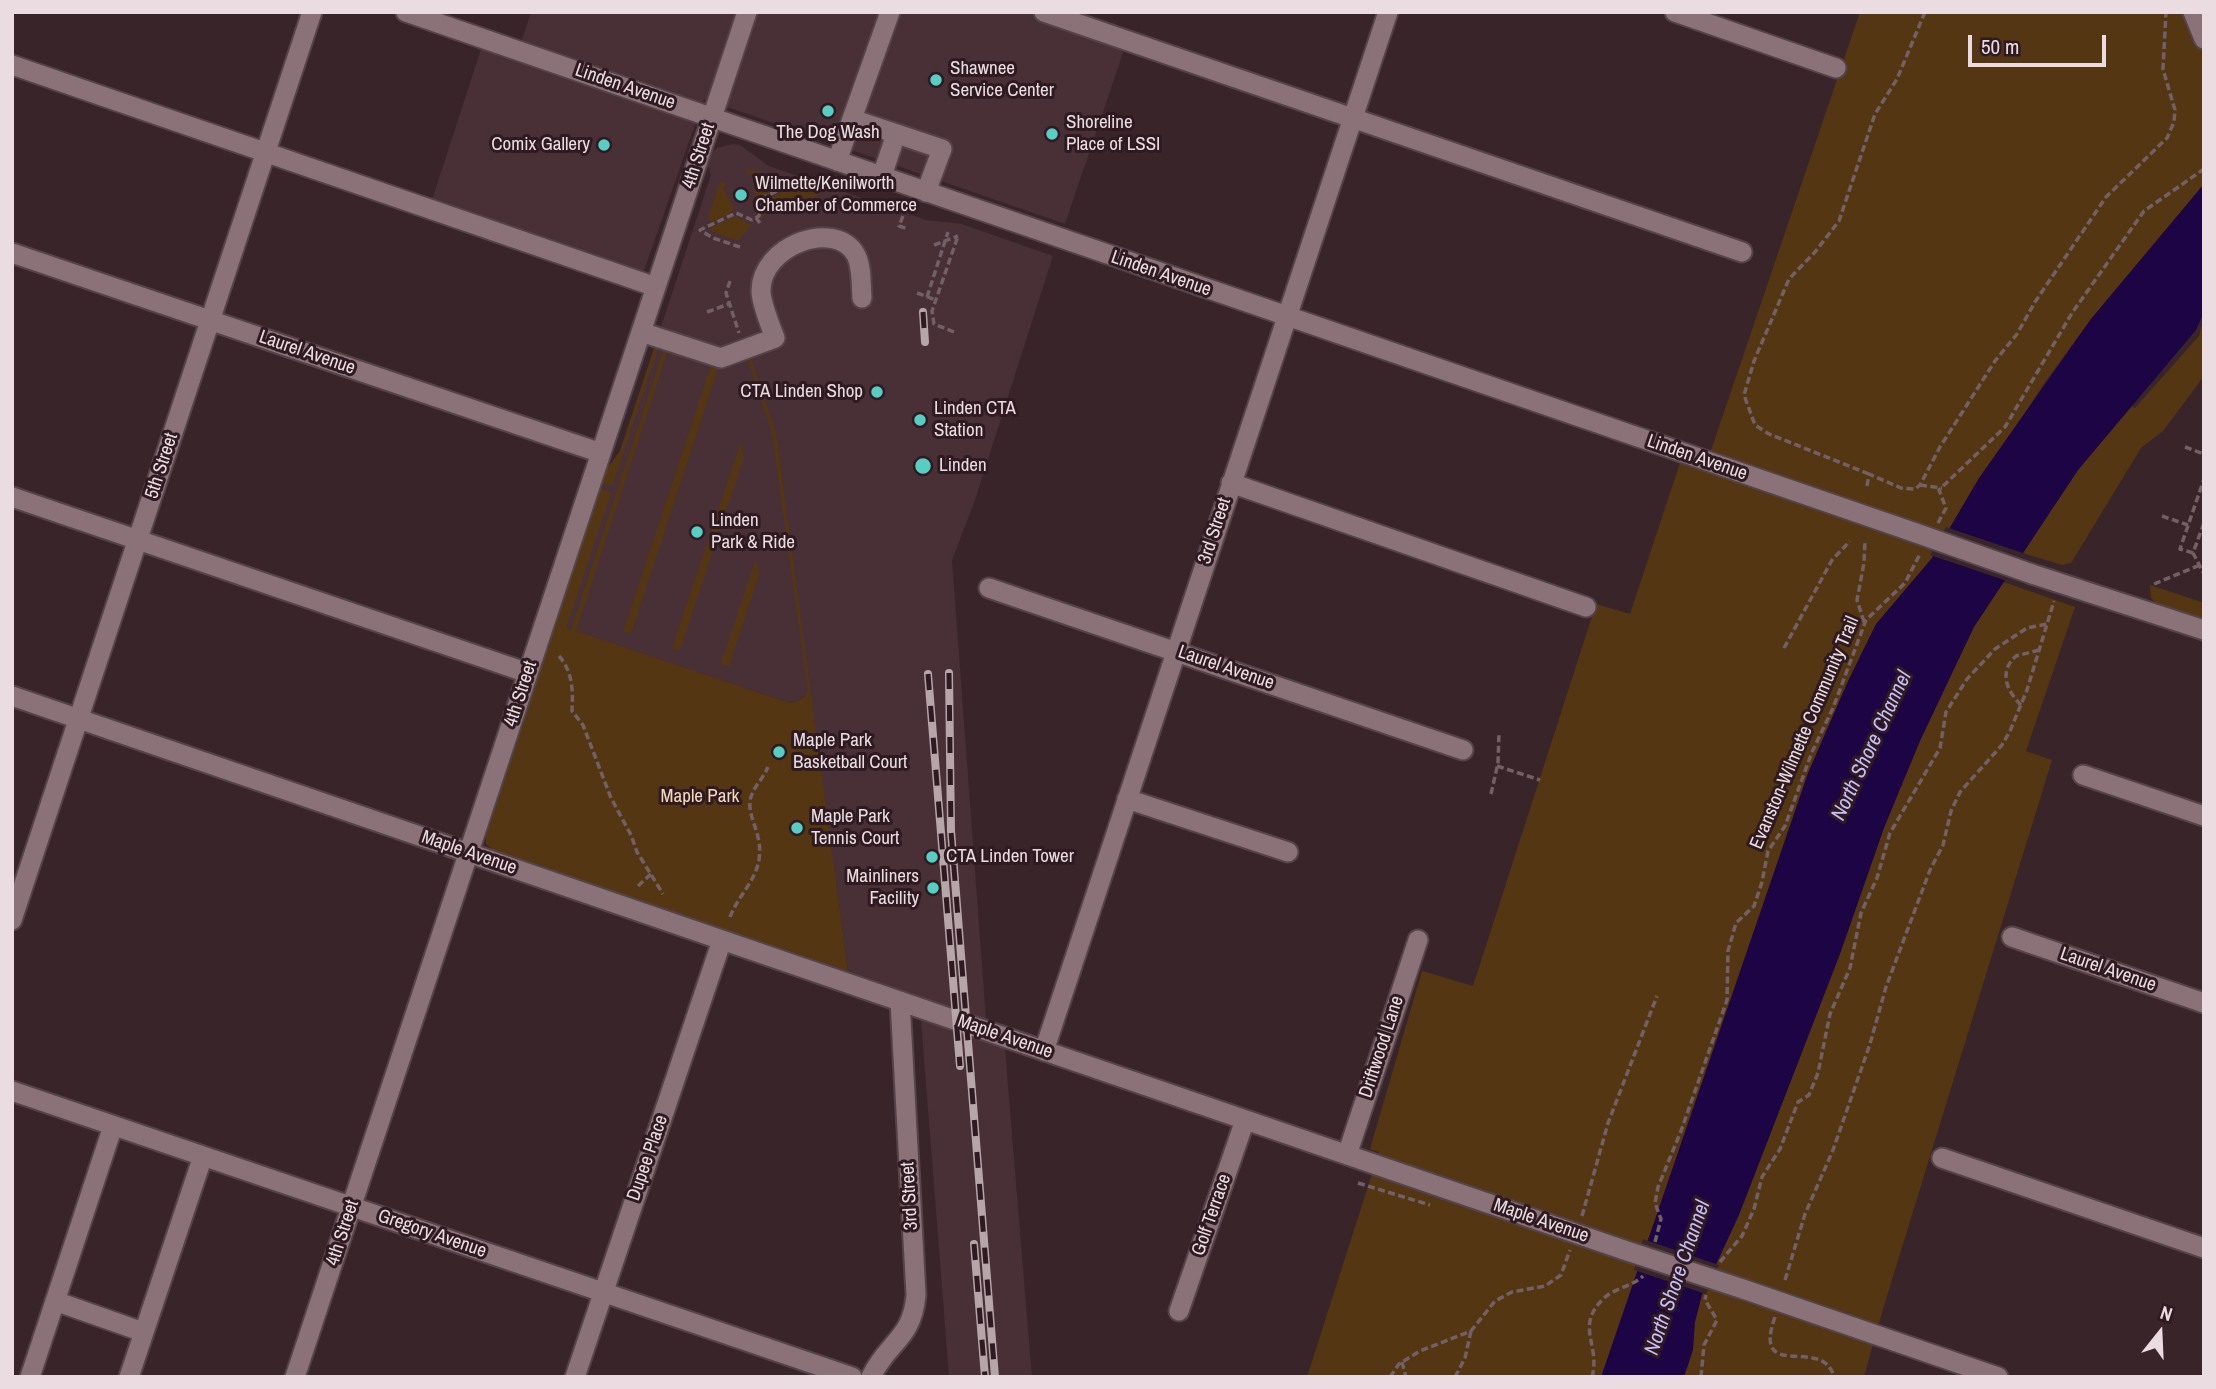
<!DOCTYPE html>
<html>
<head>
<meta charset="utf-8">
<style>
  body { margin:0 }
  #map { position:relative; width:2216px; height:1389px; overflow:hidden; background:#39242a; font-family:"Archivo Narrow",sans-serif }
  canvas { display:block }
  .frame { position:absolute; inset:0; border:14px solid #eadce0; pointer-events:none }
  .north { position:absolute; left:2125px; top:1298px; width:70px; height:70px; -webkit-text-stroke:5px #2e1a20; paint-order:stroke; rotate:18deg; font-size:19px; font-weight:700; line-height:28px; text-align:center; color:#eadce0 }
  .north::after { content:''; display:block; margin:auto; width:24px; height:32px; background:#eadce0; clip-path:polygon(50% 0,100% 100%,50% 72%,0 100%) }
  .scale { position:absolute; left:1968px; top:35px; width:138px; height:32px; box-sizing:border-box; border:4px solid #eadce0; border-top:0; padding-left:9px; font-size:21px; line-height:24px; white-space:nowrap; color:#eadce0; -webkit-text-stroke:5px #2e1a20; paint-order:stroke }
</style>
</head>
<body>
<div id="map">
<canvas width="2216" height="1389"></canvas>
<div class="frame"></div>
<div class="north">N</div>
<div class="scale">50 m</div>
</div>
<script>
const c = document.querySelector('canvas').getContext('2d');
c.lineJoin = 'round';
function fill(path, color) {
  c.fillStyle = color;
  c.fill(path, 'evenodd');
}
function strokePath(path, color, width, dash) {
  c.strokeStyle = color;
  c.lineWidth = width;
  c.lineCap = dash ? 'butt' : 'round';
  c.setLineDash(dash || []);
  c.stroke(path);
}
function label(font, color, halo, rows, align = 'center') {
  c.font = font + ' "Archivo Narrow",sans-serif';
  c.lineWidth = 6;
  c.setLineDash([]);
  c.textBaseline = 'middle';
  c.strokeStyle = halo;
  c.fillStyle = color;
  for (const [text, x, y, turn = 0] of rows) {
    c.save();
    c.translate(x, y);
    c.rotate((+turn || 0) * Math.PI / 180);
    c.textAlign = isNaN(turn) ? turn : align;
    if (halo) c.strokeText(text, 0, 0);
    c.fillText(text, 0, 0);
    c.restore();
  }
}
fill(new Path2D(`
  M 531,12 L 1044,12 L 1127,41 L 1065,224 L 704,99 L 640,282 L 430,206 L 484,40 L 518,52 Z
  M 733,144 L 740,145 L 769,166 L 926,220 L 962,224 L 1053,256 L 974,503 L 952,560 L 986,1019 L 848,971 L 810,691 L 799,701 L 787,702 L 555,625 L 604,473 L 620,451 L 711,175 L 707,163 L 710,154 L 717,148 Z
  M 921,1020 L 1005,1049 L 1032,1377 L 949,1377 Z`), '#492f36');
fill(new Path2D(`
  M 1860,12 L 2204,12 L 2204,184 L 2091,319 L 2045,382 L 1932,557 L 2075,607 L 2026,751 L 2052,760 L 1883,1309 L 1864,1377 L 1307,1377 L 1379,1152 L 1370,1149 L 1422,971 L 1473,986 L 1596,604 L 1630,614 L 1680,463 L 1704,471 Z
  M 748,169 L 786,181 L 786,185 L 758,199 L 754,191 L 759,188 L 752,174 L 746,174 Z
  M 720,182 L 727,184 L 723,189 L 734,208 L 733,211 L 712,222 L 708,219 Z
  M 797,184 L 819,191 L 818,196 L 789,202 L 761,217 L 764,201 Z
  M 735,216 L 752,225 L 738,241 L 711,231 L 712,227 Z
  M 2204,317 L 2204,376 L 2163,431 L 2141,448 L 2071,563 L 2062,565 L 2023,553 L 2078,470 L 2131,406 L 2135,408 L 2199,336 Z
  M 654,349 L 658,349 L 612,486 L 601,483 L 604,473 L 620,451 Z
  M 664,349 L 668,350 L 576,631 L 787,702 C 797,703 803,700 808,691 L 772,433 L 747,357 L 750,356 L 776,433 L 848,971 L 495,851 L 486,844 L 486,836 L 600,488 L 611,492 L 566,628 L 571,630 Z
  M 711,366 L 716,367 L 717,372 L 631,633 L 623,632 Z
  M 741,442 L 744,457 L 680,650 L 672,648 Z
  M 755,561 L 757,562 L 759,575 L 729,666 L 721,664 Z
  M 2150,585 L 2204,603 L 2204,620 L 2155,602 L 2151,598 Z`), '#543712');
fill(new Path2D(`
  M 2204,184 L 2204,312 L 2196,330 L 2078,470 L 1974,627 L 1920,741 L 1884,828 L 1840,954 L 1739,1215 L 1702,1295 L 1695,1322 L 1693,1350 L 1684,1377 L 1601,1377 L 1808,773 L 1848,681 L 1876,624 L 1932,558 L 1979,478 L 2091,319 Z`), '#1c0445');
fill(new Path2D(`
  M 1946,527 L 2026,554 L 2007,581 L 1930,555 Z
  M 1643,1239 L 1719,1265 L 1706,1294 L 1634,1270 Z`), '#39242a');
const minor = new Path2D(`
  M 406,12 L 1916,533
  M 1044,12 L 1742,252
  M 1675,12 L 1836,68
  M 2193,12 L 2204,39
  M 12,65 L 656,287
  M 852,119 L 942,149 L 926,192
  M 837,161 L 890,12
  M 882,176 L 896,134
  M 12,253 L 601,453
  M 641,332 L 721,358 L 775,338 C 770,324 762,306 761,292 C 760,245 836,218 856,255 C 862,267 861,284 862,298
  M 1231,483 L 1586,607
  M 12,497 L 528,673
  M 2032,574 L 2204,630
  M 989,588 L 1463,750
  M 12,696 L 1624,1250
  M 2083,775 L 2204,816
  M 1127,799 L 1288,852
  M 12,920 L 312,12
  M 2012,937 L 2204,1003
  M 1044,1051 L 1388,12
  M 12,1091 L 852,1377
  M 1347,1155 L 1418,940
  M 1942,1158 L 2204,1248
  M 1743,1289 L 1998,1377
  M 55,1301 L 143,1332
  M 1179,1311 L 1245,1120
  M 30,1377 L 113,1126
  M 129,1377 L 203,1156
  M 295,1377 L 747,12
  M 575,1377 L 722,940
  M 871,1377 C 888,1341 912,1340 916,1295 L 900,1001`);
strokePath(minor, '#544348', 23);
strokePath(new Path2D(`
  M 831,202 L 857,201
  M 903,216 L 899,226 L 908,229
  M 756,218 L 760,223
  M 934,245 L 958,236
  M 740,247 L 713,238 L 700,230 L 736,213 L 752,220 L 759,216 L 762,198 L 799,181
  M 730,281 L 726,293 L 739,333
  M 917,293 L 936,300
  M 927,297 L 948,232
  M 707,312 L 729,304
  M 954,332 L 934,324 L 932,311 L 958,236
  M 2185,447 L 2204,454
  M 1869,474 L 1769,434 L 1755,425 L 1744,395 L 1754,361 L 1789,279 L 1815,252 L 1839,221 L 1875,114 L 1897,79 L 1925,12
  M 1920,485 L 1942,488
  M 1867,486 L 1869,474 L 1901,488 L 1915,489 L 1920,485 L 1940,447 L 1995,361 L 2017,334 L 2035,302 L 2106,197 L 2167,138 L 2174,122 L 2175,110 L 2163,69 L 2166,12
  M 2162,516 L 2188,525
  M 1938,523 L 1946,508 L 1939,490 L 2005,427 L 2072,313 L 2144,211 L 2204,169
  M 2204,523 L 2193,553 L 2204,574
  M 2193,553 L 2180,549 L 2204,479
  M 2154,584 L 2200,565
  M 1864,622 L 1857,600 L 1864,563 L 1865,541
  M 1784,648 L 1832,560 L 1850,541
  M 559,656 C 573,672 573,691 572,711 L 583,725 L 611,798 L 631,835 L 637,852 L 663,894
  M 2021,705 C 2007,691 1998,672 2016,656 L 2039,650
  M 1497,766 L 1540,780
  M 1491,794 L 1498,763 L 1499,732
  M 638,886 L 651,874
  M 730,917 C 738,896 755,882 759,860 C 763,834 748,819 750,801 C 752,788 763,779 768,767
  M 1358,1183 L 1430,1205
  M 1582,1216 L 1608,1123 L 1657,996
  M 1655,1242 L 1661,1219 L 1655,1203 L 1658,1187 L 1681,1131 L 1727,1000 L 1728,951 L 1736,923 L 1754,906 L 1762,882 L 1768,851 L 1785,826 L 1812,752 L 1833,708 L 1866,620 L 1905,583 L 1920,554
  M 1720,1262 L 1742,1236 L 1754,1209 L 1762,1177 L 1780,1149 L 1798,1102 L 1809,1095 L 1818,1073 L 1830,1014 L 1850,968 L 1861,913 L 1877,878 L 1890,833 L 1940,748 L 1946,712 L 1967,679 L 1995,649 L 2027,628 L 2047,624
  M 1785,1280 L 1805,1214 L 1833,1150 L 1870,1044 L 1886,987 L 1930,870 L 1943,845 L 1951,811 L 1960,792 L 2002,745 L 2010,731 L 2027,690 L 2054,601
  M 1775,1317 C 1751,1384 1823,1334 1834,1377
  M 1402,1362 L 1406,1377
  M 1390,1377 L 1399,1364 L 1420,1351 L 1471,1331 L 1495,1301 L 1512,1292 L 1545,1286 L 1561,1275 L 1570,1250
  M 1455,1377 L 1465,1358 L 1471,1331
  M 1592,1377 C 1601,1344 1574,1327 1604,1298 C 1615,1288 1633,1286 1643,1276
  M 1701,1377 L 1704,1345 L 1717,1320 L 1705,1300 L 1706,1295`), '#736066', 3.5, [7, 3.5]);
strokePath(minor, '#8b7278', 19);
const rail = new Path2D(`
  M 923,312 L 925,342
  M 949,673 L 951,831 L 995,1377
  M 928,674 L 960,1066
  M 974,1244 L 985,1377`);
strokePath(rail, '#b6a6aa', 8);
strokePath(rail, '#2e1a20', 5, [16]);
const minorBridge = new Path2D(`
  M 1916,533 L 2032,574
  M 1624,1250 L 1743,1289`);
strokePath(minorBridge, '#544348', 23, []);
strokePath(minorBridge, '#8b7278', 19);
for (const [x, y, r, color] of [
  [936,80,7,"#56cec3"],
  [828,111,7,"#56cec3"],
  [1052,134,7,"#56cec3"],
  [604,145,7,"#56cec3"],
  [741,195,7,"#56cec3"],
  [877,392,7,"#56cec3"],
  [920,420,7,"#56cec3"],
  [923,466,9,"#56cec3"],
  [697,532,7,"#56cec3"],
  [779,752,7,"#56cec3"],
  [797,828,7,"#56cec3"],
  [932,857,7,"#56cec3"],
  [933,888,7,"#56cec3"]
]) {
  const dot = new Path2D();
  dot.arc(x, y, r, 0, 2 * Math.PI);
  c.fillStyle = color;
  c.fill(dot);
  strokePath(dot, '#2e1a20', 2.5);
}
label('19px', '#eadce0', '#2e1a20', [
  ["Shawnee",950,69],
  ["Service Center",950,91],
  ["Shoreline",1066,123],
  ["Place of LSSI",1066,145],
  ["The Dog Wash",828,133,"center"],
  ["Comix Gallery",590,145,"right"],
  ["Wilmette/Kenilworth",755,184],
  ["Chamber of Commerce",755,206],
  ["CTA Linden Shop",863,392,"right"],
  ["Linden CTA",934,409],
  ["Station",934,431],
  ["Linden",939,466],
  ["Linden",711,521],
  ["Park & Ride",711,543],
  ["Maple Park",793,741],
  ["Basketball Court",793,763],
  ["Maple Park",811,817],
  ["Tennis Court",811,839],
  ["CTA Linden Tower",946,857],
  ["Mainliners",919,877,"right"],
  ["Facility",919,899,"right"]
], 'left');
label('19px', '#eadce0', '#2e1a20', [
  ["Linden Avenue",625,87,19],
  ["4th Street",699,156,-72],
  ["Linden Avenue",1161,274,19],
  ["Laurel Avenue",307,353,19],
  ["Linden Avenue",1697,458,19],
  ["5th Street",162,466,-72],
  ["3rd Street",1215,531,-72],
  ["Laurel Avenue",1226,668,19],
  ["4th Street",521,694,-72],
  ["Evanston-Wilmette Community Trail",1805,733,-67],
  ["Maple Avenue",469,853,19],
  ["Laurel Avenue",2108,970,19],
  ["Maple Avenue",1005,1037,19],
  ["Driftwood Lane",1382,1047,-72],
  ["Dupee Place",648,1158,-71],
  ["3rd Street",910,1196,-93],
  ["Golf Terrace",1212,1215,-71],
  ["Maple Avenue",1541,1221,19],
  ["4th Street",343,1233,-72],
  ["Gregory Avenue",432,1234,19]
]);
label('19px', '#f6d8b7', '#2e1a20', [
  ["Maple Park",700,797]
]);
label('italic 21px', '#c6bdf9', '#2e1a20', [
  ["North Shore Channel",1872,746,-65],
  ["North Shore Channel",1678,1278,-71]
]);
</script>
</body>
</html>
